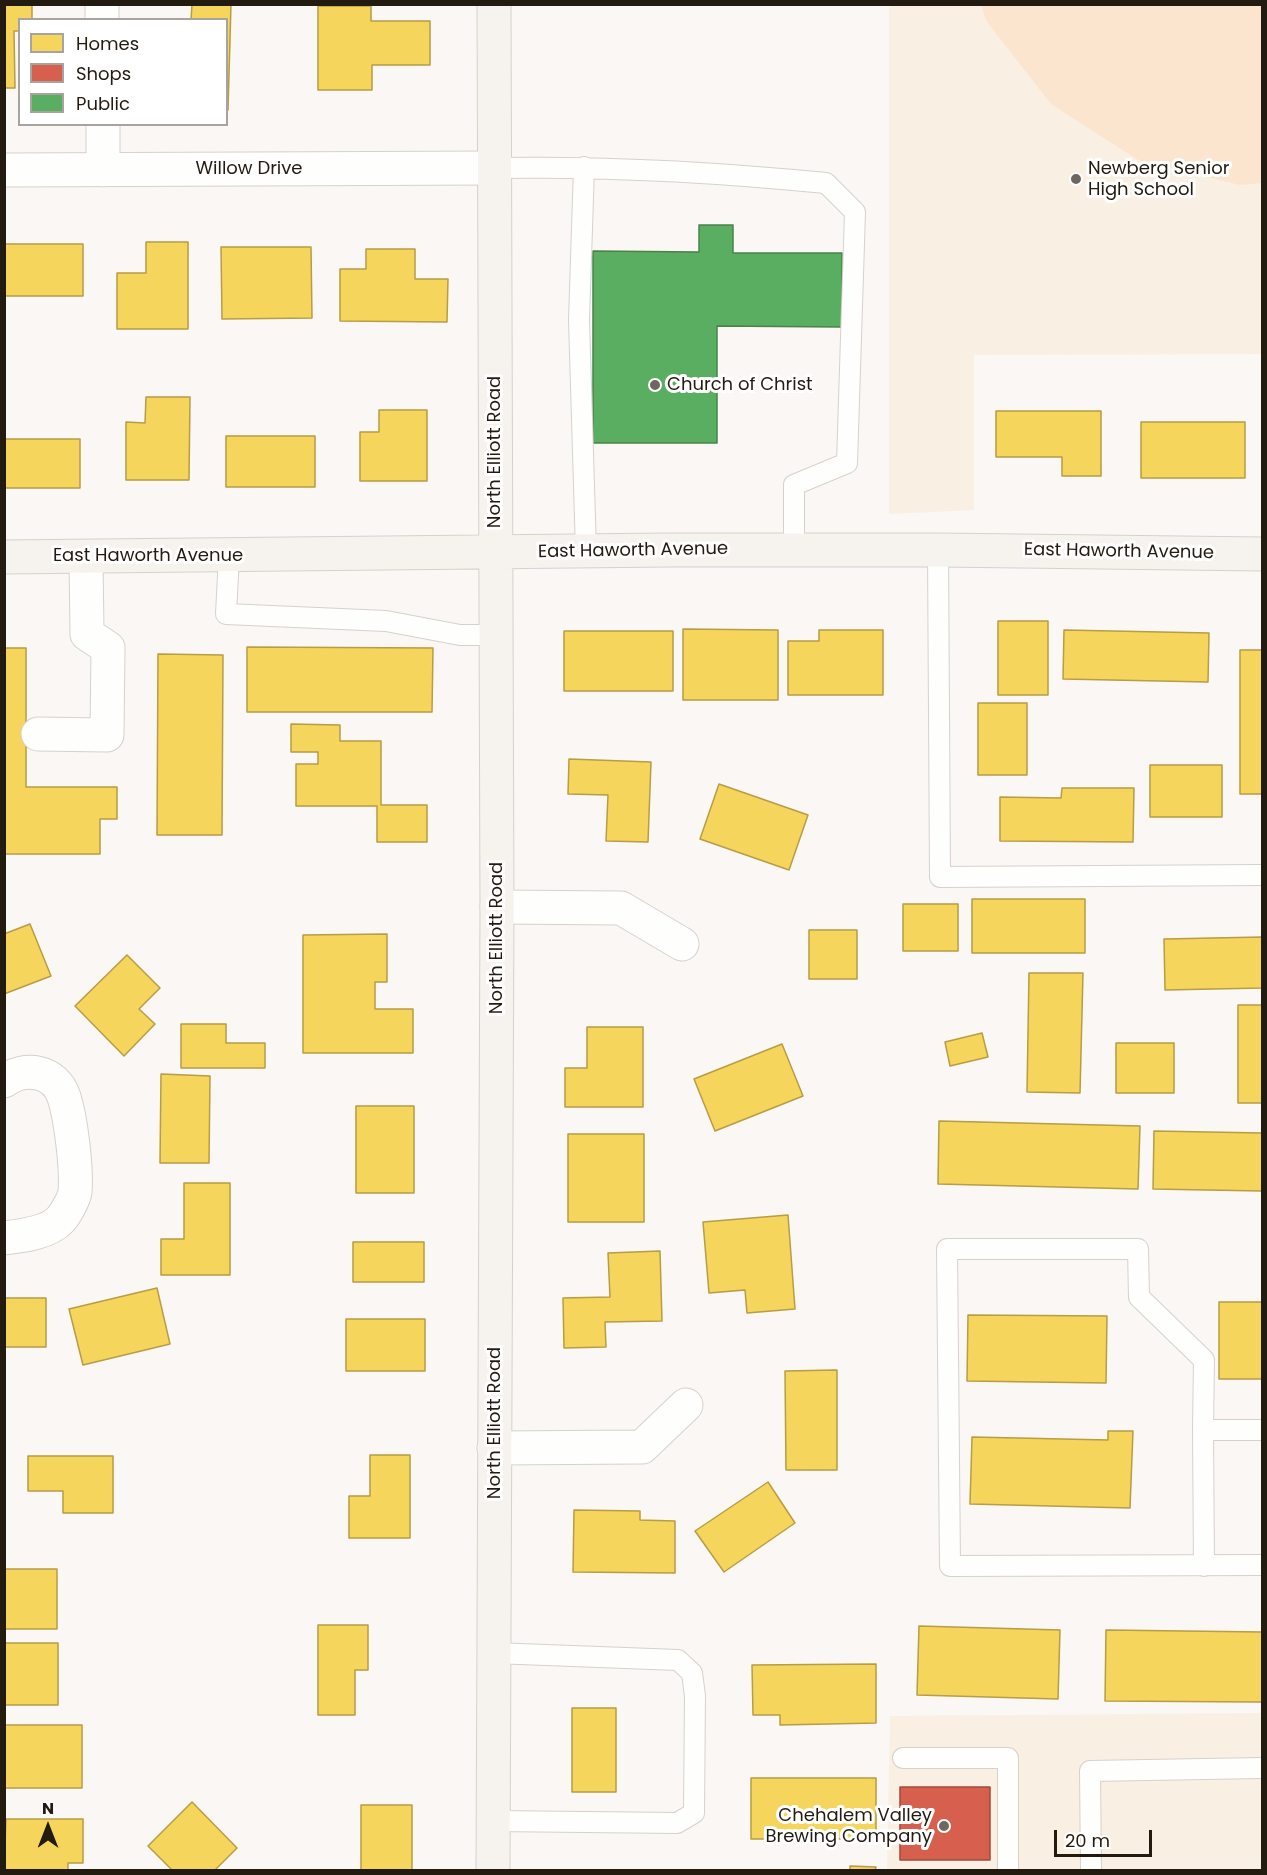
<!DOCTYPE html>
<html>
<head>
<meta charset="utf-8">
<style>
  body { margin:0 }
  #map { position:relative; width:1267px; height:1875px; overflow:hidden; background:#faf7f4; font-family:Poppins,sans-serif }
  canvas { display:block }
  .frame { position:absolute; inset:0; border:6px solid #231a10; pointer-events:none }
  .legend { position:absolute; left:18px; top:18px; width:210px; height:108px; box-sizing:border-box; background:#fff; border:2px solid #a7a39f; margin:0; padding:8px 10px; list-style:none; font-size:18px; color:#231a10 }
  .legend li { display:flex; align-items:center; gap:12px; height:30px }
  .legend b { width:30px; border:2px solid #a7a39f }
  .north { position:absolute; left:18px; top:1797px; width:60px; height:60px; -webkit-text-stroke:4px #fff; paint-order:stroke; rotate:0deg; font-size:16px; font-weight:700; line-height:24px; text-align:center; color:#231a10 }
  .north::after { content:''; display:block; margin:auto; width:21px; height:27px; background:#231a10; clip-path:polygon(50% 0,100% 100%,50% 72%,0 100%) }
  .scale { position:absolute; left:1054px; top:1830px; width:98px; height:27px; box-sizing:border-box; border:3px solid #231a10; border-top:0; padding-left:8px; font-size:18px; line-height:21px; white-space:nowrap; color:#231a10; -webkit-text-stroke:4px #fff; paint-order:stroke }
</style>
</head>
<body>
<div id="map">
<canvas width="1267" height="1875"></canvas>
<div class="frame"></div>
<ul class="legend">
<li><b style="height:16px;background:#f6d55c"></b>Homes</li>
<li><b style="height:16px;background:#d6604d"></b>Shops</li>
<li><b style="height:16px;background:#5aae61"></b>Public</li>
</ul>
<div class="north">N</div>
<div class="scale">20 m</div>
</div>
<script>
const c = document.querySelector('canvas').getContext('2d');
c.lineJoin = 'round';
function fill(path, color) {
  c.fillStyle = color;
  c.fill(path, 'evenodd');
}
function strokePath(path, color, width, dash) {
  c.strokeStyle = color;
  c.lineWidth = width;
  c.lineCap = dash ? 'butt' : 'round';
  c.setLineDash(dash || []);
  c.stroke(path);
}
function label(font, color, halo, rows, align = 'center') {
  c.font = font + ' Poppins,sans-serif';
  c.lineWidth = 6;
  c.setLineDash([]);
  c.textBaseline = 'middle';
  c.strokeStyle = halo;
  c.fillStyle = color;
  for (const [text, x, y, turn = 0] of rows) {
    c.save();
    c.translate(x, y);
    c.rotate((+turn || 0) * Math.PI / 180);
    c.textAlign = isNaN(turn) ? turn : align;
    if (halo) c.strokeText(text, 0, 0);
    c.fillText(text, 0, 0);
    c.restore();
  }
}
fill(new Path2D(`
  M 889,5 L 1262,5 L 1262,354 L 974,355 L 974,510 L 889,514 Z
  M 1262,1713 L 1262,1870 L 887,1870 L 890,1716 Z`), '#faefe3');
fill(new Path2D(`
  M 981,5 L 1262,5 L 1262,183 L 1240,185 L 1138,160 L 1051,104 L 987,22 Z`), '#fbe5cf');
const homes = new Path2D(`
  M 4,4 L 32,4 L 32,20 L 20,20 L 20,31 L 14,31 L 15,88 L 4,88 Z
  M 192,4 L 231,4 L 228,110 L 226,20 L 191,20 Z
  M 318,6 L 371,6 L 371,21 L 430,21 L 430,65 L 372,65 L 372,90 L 318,90 Z
  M 146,242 L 188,242 L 188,329 L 117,329 L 117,273 L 146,273 Z
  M 4,244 L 83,244 L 83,296 L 4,296 Z
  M 221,247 L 311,247 L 312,318 L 222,319 Z
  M 366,249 L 415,249 L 415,279 L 448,279 L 447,322 L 340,321 L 340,269 L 366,269 Z
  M 146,397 L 190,397 L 189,480 L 126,480 L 126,422 L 145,423 Z
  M 379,410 L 427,410 L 427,481 L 360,481 L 360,432 L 379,432 Z
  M 996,411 L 1101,411 L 1101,476 L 1062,476 L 1062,457 L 996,457 Z
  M 1141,422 L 1245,422 L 1245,478 L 1141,478 Z
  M 226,436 L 315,436 L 315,487 L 226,487 Z
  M 4,439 L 80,439 L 80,488 L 4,488 Z
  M 998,621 L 1048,621 L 1048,695 L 998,695 Z
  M 683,629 L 778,630 L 778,700 L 683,700 Z
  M 819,630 L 883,630 L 883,695 L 788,695 L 788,641 L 819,641 Z
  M 1064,630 L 1209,633 L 1208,682 L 1063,679 Z
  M 564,631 L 673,631 L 673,691 L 564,691 Z
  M 247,647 L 433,648 L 432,712 L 247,712 Z
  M 4,648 L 26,648 L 26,787 L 117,787 L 117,819 L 100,819 L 100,854 L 4,854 Z
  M 1240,650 L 1262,650 L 1262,794 L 1240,794 Z
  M 158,654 L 223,655 L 222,835 L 157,835 Z
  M 978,703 L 1027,703 L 1027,775 L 978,775 Z
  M 291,724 L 340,725 L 340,741 L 381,741 L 381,805 L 427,805 L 427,842 L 377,842 L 377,806 L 296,806 L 296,764 L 318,764 L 318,752 L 291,752 Z
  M 569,759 L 651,762 L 648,842 L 606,841 L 608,795 L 568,794 Z
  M 1150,765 L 1222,765 L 1222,817 L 1150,817 Z
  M 719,784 L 808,815 L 789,870 L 700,839 Z
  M 1062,788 L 1134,788 L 1133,842 L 1000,841 L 1000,797 L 1061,798 Z
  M 972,899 L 1085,899 L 1085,953 L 972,953 Z
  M 903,904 L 958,904 L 958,951 L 903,951 Z
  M 30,924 L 51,976 L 4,994 L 4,934 Z
  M 809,930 L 857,930 L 857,979 L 809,979 Z
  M 387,934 L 387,982 L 375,982 L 375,1009 L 413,1009 L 413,1053 L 303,1053 L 303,935 Z
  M 1262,937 L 1262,988 L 1165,990 L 1164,939 Z
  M 127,955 L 160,988 L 139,1009 L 155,1024 L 124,1056 L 75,1006 Z
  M 1029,973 L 1083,973 L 1080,1093 L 1027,1092 Z
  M 1238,1005 L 1262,1005 L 1262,1103 L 1238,1103 Z
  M 181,1024 L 226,1024 L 226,1043 L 265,1043 L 265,1068 L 181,1068 Z
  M 587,1027 L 643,1027 L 643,1107 L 565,1107 L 565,1068 L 587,1068 Z
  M 982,1033 L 988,1057 L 950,1066 L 945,1042 Z
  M 1116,1043 L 1174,1043 L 1174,1093 L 1116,1093 Z
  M 782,1044 L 803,1096 L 715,1131 L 694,1079 Z
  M 161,1074 L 210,1076 L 209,1163 L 160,1163 Z
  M 356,1106 L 414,1106 L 414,1193 L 356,1193 Z
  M 939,1121 L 1140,1126 L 1138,1189 L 938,1184 Z
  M 1154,1131 L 1262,1133 L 1262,1191 L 1153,1189 Z
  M 568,1134 L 644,1134 L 644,1222 L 568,1222 Z
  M 184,1183 L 230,1183 L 230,1275 L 161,1275 L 161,1239 L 184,1239 Z
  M 788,1215 L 795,1309 L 747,1313 L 745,1290 L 709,1293 L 703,1222 Z
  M 353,1242 L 424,1242 L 424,1282 L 353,1282 Z
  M 660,1251 L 662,1321 L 605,1322 L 606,1347 L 564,1348 L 563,1298 L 610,1297 L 608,1253 Z
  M 157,1288 L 170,1344 L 83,1365 L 69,1309 Z
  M 4,1298 L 46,1298 L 46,1347 L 4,1347 Z
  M 1219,1302 L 1262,1302 L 1262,1379 L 1219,1379 Z
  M 968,1315 L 1107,1316 L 1106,1383 L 967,1381 Z
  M 346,1319 L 425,1319 L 425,1371 L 346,1371 Z
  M 837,1370 L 837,1470 L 786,1470 L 785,1371 Z
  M 1108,1431 L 1133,1431 L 1130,1508 L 970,1504 L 972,1437 L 1108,1440 Z
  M 370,1455 L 410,1455 L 410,1538 L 349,1538 L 349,1496 L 370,1496 Z
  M 28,1456 L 113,1456 L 113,1513 L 63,1513 L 63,1491 L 28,1491 Z
  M 768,1482 L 795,1523 L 724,1572 L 695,1531 Z
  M 574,1510 L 640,1511 L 640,1520 L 675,1521 L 675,1573 L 573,1572 Z
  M 4,1569 L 57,1569 L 57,1629 L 4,1629 Z
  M 318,1625 L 368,1625 L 368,1670 L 355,1670 L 355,1715 L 318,1715 Z
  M 919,1626 L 1060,1630 L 1058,1699 L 917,1695 Z
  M 1106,1630 L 1262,1632 L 1262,1702 L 1105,1701 Z
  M 4,1643 L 58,1643 L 58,1705 L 4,1705 Z
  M 876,1664 L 876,1723 L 780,1725 L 780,1715 L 753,1715 L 752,1665 Z
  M 572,1708 L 616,1708 L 616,1792 L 572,1792 Z
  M 4,1725 L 82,1725 L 82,1788 L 4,1788 Z
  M 751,1778 L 876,1778 L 876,1839 L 751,1839 Z
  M 192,1802 L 237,1848 L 215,1870 L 172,1870 L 148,1846 Z
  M 361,1805 L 412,1805 L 412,1870 L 361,1870 Z
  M 6,1819 L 83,1819 L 83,1863 L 68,1863 L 68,1870 L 4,1870 Z
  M 850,1866 L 876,1867 L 875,1870 L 850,1870 Z`);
fill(homes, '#f6d55c');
strokePath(homes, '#b79d45', 1.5);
const shops = new Path2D(`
  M 900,1787 L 990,1787 L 990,1860 L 900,1860 Z`);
fill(shops, '#d6604d');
strokePath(shops, '#a04b3b', 1.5);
const public = new Path2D(`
  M 699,225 L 733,225 L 733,253 L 842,253 L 842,327 L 717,326 L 717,443 L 593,443 L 593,251 L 699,252 Z`);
fill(public, '#5aae61');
strokePath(public, '#4a8249', 1.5);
const lane = new Path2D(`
  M 584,167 L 579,320 L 586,552
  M 494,168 C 605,166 715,172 826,183 L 855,212 L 847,463 L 794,485 L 794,550
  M 938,550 L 940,877 L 1262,875
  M 229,556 L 226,614 L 386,621 L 460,635 L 496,635
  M 1203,1430 L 1204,1566
  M 1262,1430 L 1203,1430 L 1204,1360 L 1139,1297 L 1138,1249 L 947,1249 L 950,1566 L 1262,1565
  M 903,1758 L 1008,1758 L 1008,1870
  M 493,1821 L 677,1823 L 694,1813 L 695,1696 L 692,1673 L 678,1660 L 493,1653
  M 1091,1870 L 1090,1771 L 1262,1768`);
const street = new Path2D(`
  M 102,4 L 102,20
  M 103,124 L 103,170
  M 4,170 L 494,168
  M 38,734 L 107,735 L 108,648 L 87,634 L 86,557
  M 497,907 L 621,908 L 682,944
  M 4,1081 C 25,1066 55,1070 64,1097 C 71,1119 77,1169 75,1192 C 74,1199 65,1215 60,1220 C 48,1233 21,1236 4,1238
  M 494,1448 L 642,1447 L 686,1405`);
const secondary = new Path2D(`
  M 4,557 L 669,550 L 938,550 L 1262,554
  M 493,1870 L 497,907 L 494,4`);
strokePath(lane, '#d7d1cb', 22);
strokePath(street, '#d7d1cb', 35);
strokePath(secondary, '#d7d1cb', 35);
strokePath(lane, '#fefefd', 20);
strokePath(street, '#fefefd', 33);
strokePath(secondary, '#f6f2ee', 33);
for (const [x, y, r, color] of [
  [1076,179,6,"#6e6760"],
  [655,385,6,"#6e6760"],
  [944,1826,6,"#6e6760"]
]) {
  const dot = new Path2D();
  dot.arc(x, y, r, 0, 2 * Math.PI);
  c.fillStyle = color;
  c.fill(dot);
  strokePath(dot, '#fff', 2);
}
label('18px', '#231a10', '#fff', [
  ["Willow Drive",249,169],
  ["North Elliott Road",495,452,-90],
  ["East Haworth Avenue",633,551,-1],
  ["East Haworth Avenue",1119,552,1],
  ["East Haworth Avenue",148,556],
  ["North Elliott Road",497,938,-90],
  ["North Elliott Road",495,1423,-90]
]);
label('18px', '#231a10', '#fff', [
  ["Newberg Senior",1088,169],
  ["High School",1088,190],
  ["Church of Christ",667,385],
  ["Chehalem Valley",932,1816,"right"],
  ["Brewing Company",932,1837,"right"]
], 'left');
</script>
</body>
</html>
